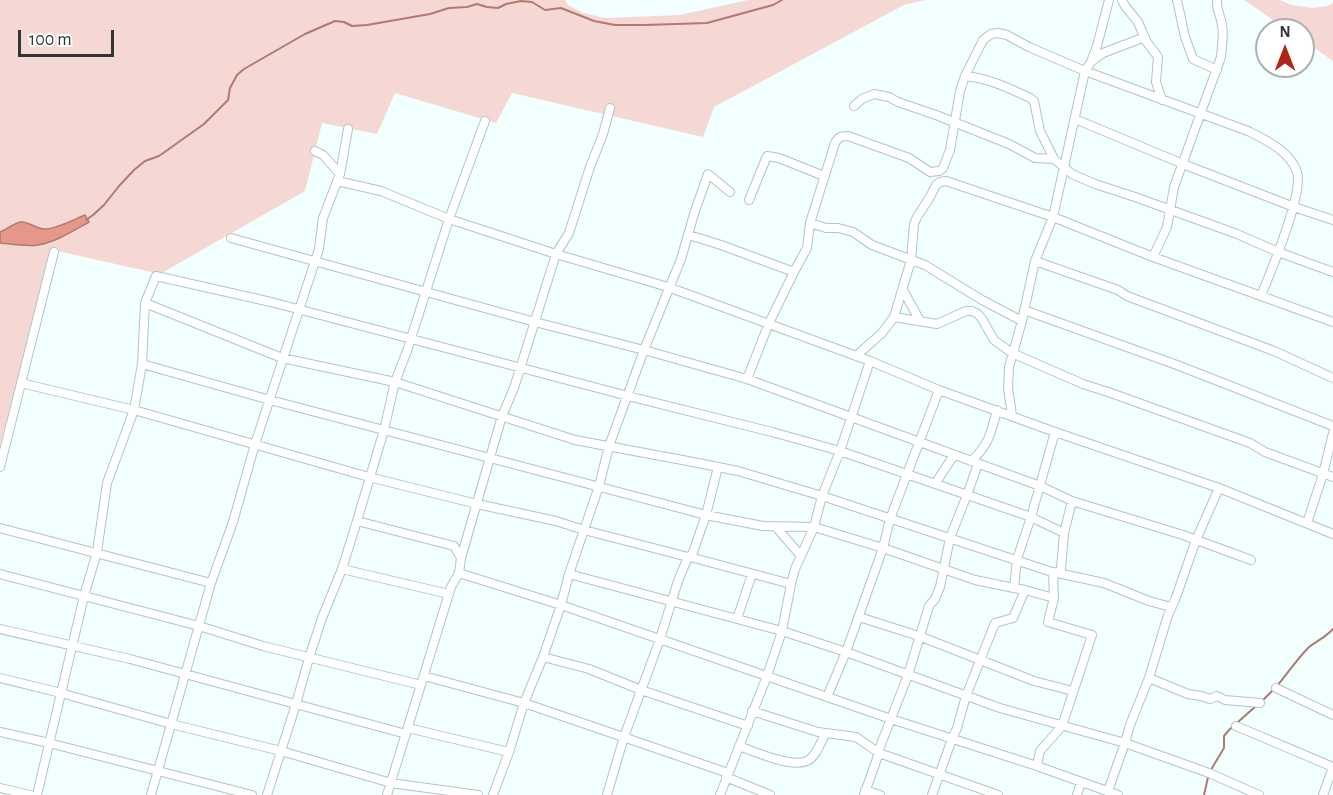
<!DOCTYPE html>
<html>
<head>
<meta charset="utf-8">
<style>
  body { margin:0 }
  #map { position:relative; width:1333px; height:795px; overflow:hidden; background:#f1ffff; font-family:"Alegreya Sans",sans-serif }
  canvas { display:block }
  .north { position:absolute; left:1255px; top:18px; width:60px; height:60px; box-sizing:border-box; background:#fff; border:2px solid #acafaf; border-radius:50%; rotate:0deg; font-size:16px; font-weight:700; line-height:24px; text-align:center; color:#303636 }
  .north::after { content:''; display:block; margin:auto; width:21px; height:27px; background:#b22416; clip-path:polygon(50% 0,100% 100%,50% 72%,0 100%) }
  .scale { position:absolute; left:18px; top:30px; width:96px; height:27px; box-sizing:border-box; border:3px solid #303636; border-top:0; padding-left:8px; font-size:18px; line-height:21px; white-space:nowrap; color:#303636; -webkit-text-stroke:4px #fff; paint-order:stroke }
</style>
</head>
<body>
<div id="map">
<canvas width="1333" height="795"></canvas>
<div class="north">N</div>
<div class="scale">100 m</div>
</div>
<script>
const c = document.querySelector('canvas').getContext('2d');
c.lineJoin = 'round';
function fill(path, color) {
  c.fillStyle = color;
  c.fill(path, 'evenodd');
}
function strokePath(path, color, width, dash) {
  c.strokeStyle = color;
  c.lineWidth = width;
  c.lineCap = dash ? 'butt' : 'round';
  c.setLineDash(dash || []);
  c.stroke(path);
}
fill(new Path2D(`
  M 0,0 L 565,0 L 568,5 L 583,13 L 605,18 L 680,15 L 748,0 L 926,0 L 904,5 L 714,107 L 703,137 L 512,93 L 496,123 L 395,93 L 377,134 L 322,123 L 305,191 L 160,274 L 53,250 L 0,445 Z
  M 1244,0 L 1280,0 L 1292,5 L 1312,8 L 1327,6 L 1333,3 L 1333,61 L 1303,40 L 1303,30 L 1288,30 Z`), '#f5d8d3');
const water = new Path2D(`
  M 85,215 L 89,222 C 73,231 56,242 38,245 C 26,247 12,244 0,243 L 0,232 C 7,230 14,222 22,222 C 29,222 37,229 44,229 C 54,230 75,219 85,215 Z`);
fill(water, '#e7978a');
strokePath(water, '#b07a71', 1.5);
strokePath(new Path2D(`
  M 86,220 L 93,215 L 104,205 L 119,186 L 134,170 L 145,161 L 159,156 L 204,124 L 228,100 L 230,88 L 237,75 L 244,69 L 305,34 L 335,21 L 344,22 L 352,26 L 367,25 L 430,14 L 449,8 L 467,7 L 477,4 L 487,7 L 498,8 L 506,4 L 521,1 L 532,2 L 545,10 L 561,8 L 594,21 L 615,25 L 645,25 L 707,23 L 773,5 L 782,0
  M 1277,686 C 1288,673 1297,659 1309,647 C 1317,641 1326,637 1333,629
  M 1262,701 L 1273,690
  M 1204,795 L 1209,773 L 1224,748 L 1224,736 L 1229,730 L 1256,706`), '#b07a71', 2);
const street = new Path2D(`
  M 1109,0 L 1097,46 L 1091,62 L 1085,71 L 1248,131 C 1266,140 1290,151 1297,172 C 1304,193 1271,271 1261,296
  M 1122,0 L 1125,6 L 1138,22 L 1146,41 L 1158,57 L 1156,82 L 1162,100
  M 1177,0 L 1185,37 L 1193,59 L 1217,70
  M 1092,61 L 1103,53 L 1145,37
  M 965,76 C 988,78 1009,88 1030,98 L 1034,101 L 1040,131 L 1054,159 L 1072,174 L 1095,184 L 1135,197 L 1237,234 L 1278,252 L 1333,272
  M 854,106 L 862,99 L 874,94 L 889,97 L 898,102 L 936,115 L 1009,144 L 1035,158 L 1054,159
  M 1075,119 L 1183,164 L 1294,207 L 1333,220
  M 315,151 L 323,155 L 340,174
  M 337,181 L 381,191 L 449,219 L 556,254 L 668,287 L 870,361 L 939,390 L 1055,432 L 1219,488 L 1333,534
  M 730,192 L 708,174 L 694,214 L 681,259 L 644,350 L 747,379 L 1040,486 L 1072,501 L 1183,535 L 1251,560
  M 749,200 L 767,156 L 779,158 L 824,176
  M 810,223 L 826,228 L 838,228 L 853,232 L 872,245 L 925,265 L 982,300 L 1022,321
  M 689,235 L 721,245 L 794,272
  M 231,238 L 535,322 L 644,350 L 609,446 L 599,486 L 569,574 L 561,605 L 543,657 L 524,703 L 509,752 L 493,795
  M 1153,257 L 1167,227 L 1174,187 L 1221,57 C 1222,46 1224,35 1222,25 C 1221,16 1216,10 1217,0
  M 1035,261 L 1118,290 L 1127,296 L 1274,351 L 1333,378
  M 903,290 L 920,321
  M 145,303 L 282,358 L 395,382 L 575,440 L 693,462 L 738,471 L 822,496 L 1055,573 L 1059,572 L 1061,569 L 1064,533 L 1072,501
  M 1024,310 L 1177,365 L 1333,426
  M 894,317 L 937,324 L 966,311 L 972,311 L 978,314 L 982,319 L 994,340 L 1012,353 L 1083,384 L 1111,393 L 1250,443 L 1265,452 L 1333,477
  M 856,356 L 882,333 L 894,317 L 911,260 L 914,224 L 917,217 L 930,197 L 936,185 L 940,182 L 946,181 L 1053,217 L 1153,257 L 1333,322
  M 142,364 L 270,400 L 706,515 L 763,526 L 814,527 L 883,548 L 975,580 L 1014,588
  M 747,379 L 769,323 L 794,272 L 807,248 L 810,223 L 835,143 C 838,137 841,136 848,136 L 909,158 L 930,172 L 939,171 L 943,168 L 950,150 L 960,91 L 965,76 L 983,40 L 991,34 L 998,33 L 1007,35 L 1029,47 L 1085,71 L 1053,217 L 1035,261 L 1022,321 L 1009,367 L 1008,388 L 1012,415
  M 21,383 L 134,410 L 369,477 L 477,504 L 556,521 L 584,530 L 688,557 L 692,555 L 706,515 L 718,467
  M 971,461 C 989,445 991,433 997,410
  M 0,467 L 54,252
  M 935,484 L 954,455
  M 357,521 L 454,546 L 461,558 L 459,573 L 451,587 L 387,795
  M 1307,523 L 1323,474 L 1333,433
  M 776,527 L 801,556
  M 0,528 L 211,583
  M 690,557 L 791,584
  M 461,558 L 502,416 L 514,388 L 556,254 L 569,233 L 590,167 L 603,134 L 610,108
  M 342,569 L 449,594
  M 459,573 L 561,605 L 891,719 L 1037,766 L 1118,795
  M 0,574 L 199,626 L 263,646 L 421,685
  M 569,574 L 782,631 L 846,652 L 1000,708 L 1125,743 L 1209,773 L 1259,795
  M 1025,590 L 1054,598
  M 859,617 L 919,636 L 1034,681 L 1073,691
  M 737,619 L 752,574
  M 0,629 L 130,659 L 406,734
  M 543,657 L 589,669 L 641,690 L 748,726
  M 424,676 L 524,703 L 728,773
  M 0,678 L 61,693 L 171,724 L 281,751 L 391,783 L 478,795
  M 1149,678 L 1188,694 L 1201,696 L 1210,699 L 1217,696 L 1225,700 L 1260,703
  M 1276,688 L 1333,715
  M 827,697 L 846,652 L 883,548 L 890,519 L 939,390
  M 752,711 L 818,732 L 856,737 L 879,753 L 998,795
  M 1236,726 L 1333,767
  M 408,728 L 509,752
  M 0,732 L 49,743 L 252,795
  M 739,746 C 755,752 792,768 807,761 C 816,757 821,742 825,734
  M 878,752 L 908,675 L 929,606 L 935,599 L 940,587 L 950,538 L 967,495 L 978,464
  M 1037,766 L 1040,751 L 1062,726 L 1092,635 L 1048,622 L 1054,598 L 1053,572 L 1104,583 L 1149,601 L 1171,607
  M 726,777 L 770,795
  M 0,788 L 30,795
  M 865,790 L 880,795
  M 1110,792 L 1108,791 L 1125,743 L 1130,725 L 1149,678 L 1168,615 L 1175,600 L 1196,540 L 1219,488
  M 37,795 L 84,596 L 97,552 L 107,483 L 134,410 L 142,364 L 145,303 L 156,276 L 271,302 L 628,396 L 772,432 L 840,451 L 1031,517 L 1064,533
  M 151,795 L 211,583 L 233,522 L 255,444 L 319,249 L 323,218 L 340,174 L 348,129
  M 267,795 L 296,704 L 309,658 L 322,618 L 342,569 L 357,521 L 384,430 L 395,382 L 407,351 L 449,219 L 485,121
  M 607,795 L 624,737 L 660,639 L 678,581 L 688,557
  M 720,795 L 767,676 L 782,631 L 791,584 L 795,569 L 814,527 L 822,496 L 840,451 L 870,361
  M 864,795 L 879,753
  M 932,795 L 952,739 L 957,728 L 966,696 L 995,623 L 1013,618 L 1025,590 L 1014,588 L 1017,559 L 1031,517 L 1055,432
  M 1077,795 L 1081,782
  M 1323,795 L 1333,767`);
strokePath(street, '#b3c4c4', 10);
strokePath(street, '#fff', 8);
</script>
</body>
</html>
